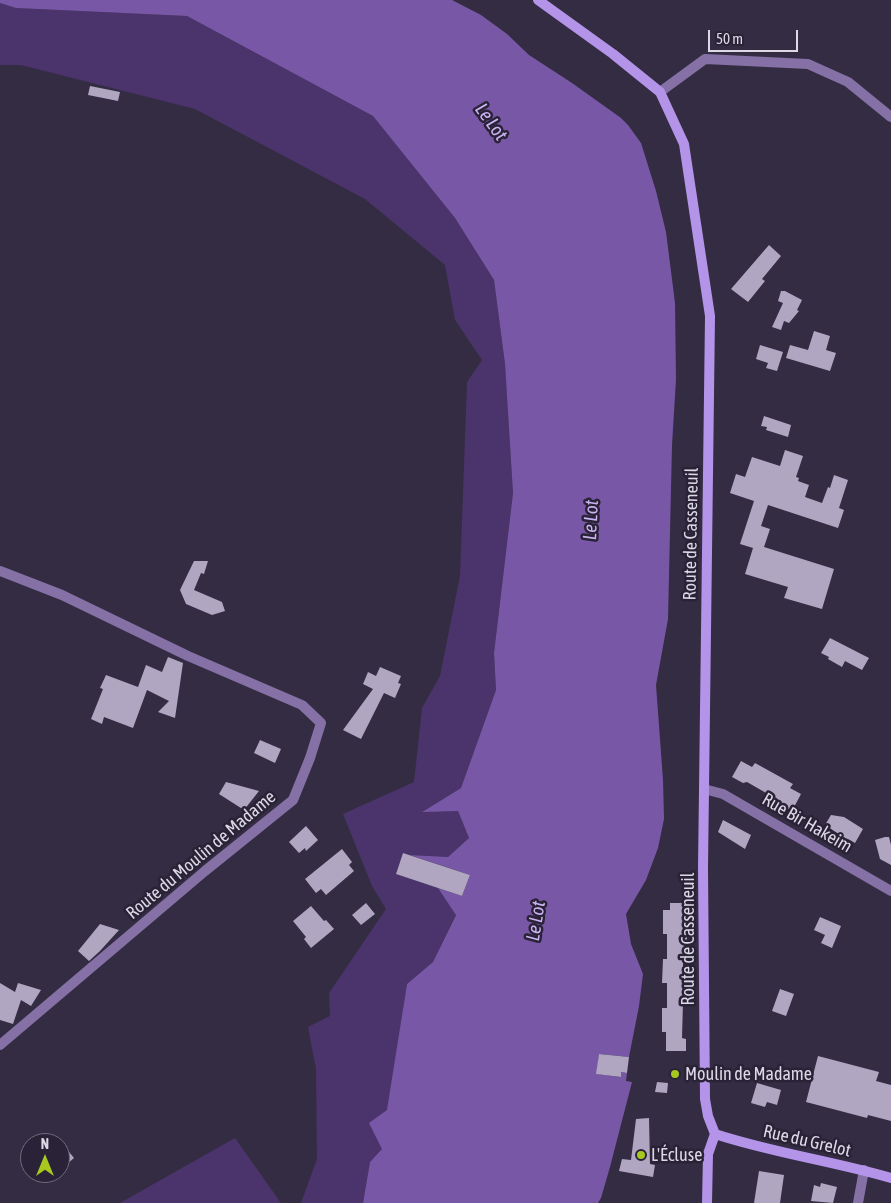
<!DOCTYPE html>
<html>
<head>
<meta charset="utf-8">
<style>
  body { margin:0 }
  #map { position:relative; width:891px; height:1203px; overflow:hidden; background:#342c42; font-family:"Asap Condensed",sans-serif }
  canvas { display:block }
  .north { position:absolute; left:20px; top:1133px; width:50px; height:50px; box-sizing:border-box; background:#2a2337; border:1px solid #726b7d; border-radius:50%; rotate:0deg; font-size:14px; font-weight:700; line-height:20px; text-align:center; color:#ddd8e6 }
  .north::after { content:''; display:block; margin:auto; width:18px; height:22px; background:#a7c81f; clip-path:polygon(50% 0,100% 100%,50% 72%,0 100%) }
  .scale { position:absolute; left:708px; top:30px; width:90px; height:22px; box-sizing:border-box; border:2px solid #ddd8e6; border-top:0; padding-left:6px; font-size:15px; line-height:18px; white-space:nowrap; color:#ddd8e6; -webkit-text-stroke:4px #2a2337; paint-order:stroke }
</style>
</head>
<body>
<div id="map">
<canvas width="891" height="1203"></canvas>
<div class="north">N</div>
<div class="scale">50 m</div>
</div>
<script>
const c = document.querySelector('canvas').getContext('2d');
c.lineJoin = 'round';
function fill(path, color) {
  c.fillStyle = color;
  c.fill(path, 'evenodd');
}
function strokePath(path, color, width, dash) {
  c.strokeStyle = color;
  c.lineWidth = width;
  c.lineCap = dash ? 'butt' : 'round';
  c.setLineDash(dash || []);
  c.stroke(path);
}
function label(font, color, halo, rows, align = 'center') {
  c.font = font + ' "Asap Condensed",sans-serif';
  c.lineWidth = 5;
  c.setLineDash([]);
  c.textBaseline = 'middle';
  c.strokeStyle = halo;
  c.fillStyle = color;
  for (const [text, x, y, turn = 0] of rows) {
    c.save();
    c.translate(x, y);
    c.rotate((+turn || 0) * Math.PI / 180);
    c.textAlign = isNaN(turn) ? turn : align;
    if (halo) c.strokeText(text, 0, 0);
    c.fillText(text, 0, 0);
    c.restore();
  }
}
fill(new Path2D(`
  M 0,3 L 16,8 L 187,16 L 373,116 L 455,218 L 494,280 L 505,364 L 513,493 L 494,653 L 496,690 L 461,788 L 423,811 L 458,811 L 469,838 L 448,857 L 410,855 L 403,853 L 396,874 L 438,888 L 456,914 L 433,962 L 407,984 L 382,1149 L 370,1162 L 363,1203 L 301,1203 L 317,1159 L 316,1069 L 308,1027 L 330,1016 L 329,993 L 386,909 L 372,886 L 343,814 L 414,782 L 422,708 L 440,676 L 460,576 L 467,382 L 482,360 L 455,320 L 445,265 L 365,199 L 195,109 L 21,65 L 0,65 Z
  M 235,1138 L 281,1203 L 120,1203 Z`), '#4b346c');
fill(new Path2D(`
  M 0,0 L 452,0 L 481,15 L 507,34 L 529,55 L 572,83 L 621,118 L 628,125 L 641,143 L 656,191 L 666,232 L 675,303 L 676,379 L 672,445 L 668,619 L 656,685 L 663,780 L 664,819 L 658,848 L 646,880 L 626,914 L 631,944 L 643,974 L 639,1006 L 629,1057 L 599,1054 L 597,1074 L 620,1077 L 621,1072 L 627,1073 L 626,1081 L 632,1082 L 610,1167 L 601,1198 L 598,1203 L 363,1203 L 370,1162 L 382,1149 L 369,1123 L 387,1110 L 407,984 L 433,962 L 456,915 L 438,888 L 462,896 L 470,875 L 410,855 L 448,857 L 469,838 L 458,811 L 422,812 L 461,788 L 496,690 L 494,653 L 513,493 L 505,364 L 494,280 L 455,218 L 373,116 L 187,16 L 16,8 L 0,3 Z`), '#7858a6');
fill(new Path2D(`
  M 90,86 L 120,92 L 118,101 L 88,95 Z
  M 769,245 L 781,256 L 762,279 L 765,281 L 748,302 L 731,289 Z
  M 781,291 L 785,291 L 802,300 L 797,310 L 799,311 L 789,323 L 784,321 L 781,330 L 772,327 L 783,303 L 778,301 Z
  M 814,331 L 830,336 L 826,350 L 836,353 L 830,371 L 786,358 L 790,345 L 808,350 Z
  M 760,345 L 783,352 L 777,371 L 766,368 L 768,363 L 756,359 Z
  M 764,416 L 791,425 L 788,437 L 766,430 L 767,427 L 761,426 Z
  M 785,450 L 803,456 L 796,477 L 799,478 L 798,481 L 809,485 L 805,497 L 822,503 L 828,487 L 830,488 L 834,475 L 848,480 L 839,508 L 844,510 L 838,528 L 768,505 L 761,526 L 770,529 L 764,547 L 834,569 L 822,609 L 784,598 L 788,587 L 745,574 L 753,548 L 740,544 L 754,501 L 730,493 L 736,474 L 745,477 L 752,457 L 780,466 Z
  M 194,561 L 208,561 L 204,574 L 201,573 L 194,590 L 222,602 L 225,611 L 212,615 L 186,604 L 180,590 Z
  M 830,638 L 869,658 L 862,670 L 845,661 L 842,667 L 828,659 L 829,657 L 821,653 Z
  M 168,657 L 183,663 L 175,718 L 158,712 L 169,701 L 147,690 L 133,728 L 104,717 L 102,724 L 91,719 L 103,689 L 100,688 L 106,675 L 138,687 L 146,665 L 162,672 Z
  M 380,667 L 401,676 L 398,683 L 401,684 L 395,698 L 384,693 L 361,739 L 343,730 L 373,689 L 363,684 L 368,672 L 376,676 Z
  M 260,740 L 281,749 L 275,763 L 254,753 Z
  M 741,761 L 752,767 L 755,763 L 793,784 L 790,788 L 801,794 L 792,811 L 781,805 L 780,801 L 747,782 L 743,783 L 732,777 Z
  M 226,782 L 259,791 L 244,810 L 219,794 Z
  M 831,815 L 844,817 L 863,829 L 855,843 L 848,839 L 848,840 L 825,825 Z
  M 723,820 L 751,835 L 745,849 L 718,832 Z
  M 306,826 L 318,840 L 306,851 L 305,848 L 299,853 L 289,842 Z
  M 885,837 L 889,837 L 891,845 L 891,865 L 880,859 L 875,840 Z
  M 342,849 L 352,862 L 349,865 L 354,871 L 326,895 L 321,889 L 316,893 L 305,879 Z
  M 403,853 L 470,875 L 462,896 L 396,874 Z
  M 366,903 L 375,914 L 361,925 L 352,915 Z
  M 670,903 L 683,903 L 683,924 L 687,924 L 687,953 L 683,953 L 683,990 L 686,990 L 686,1002 L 683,1002 L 682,1038 L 686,1039 L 686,1051 L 666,1051 L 666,1032 L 662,1032 L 662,1008 L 667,1008 L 667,983 L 662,983 L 663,959 L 667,959 L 667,934 L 663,934 L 663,910 L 670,910 Z
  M 311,906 L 324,921 L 326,920 L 334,929 L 311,948 L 304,939 L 306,937 L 293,921 Z
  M 820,917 L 841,926 L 832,948 L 821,943 L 825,935 L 814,930 Z
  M 100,924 L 119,930 L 100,951 L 89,961 L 78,951 Z
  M 0,983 L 15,992 L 18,983 L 41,990 L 31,1006 L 21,1000 L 13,1024 L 0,1020 Z
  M 780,989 L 794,994 L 786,1016 L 772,1011 Z
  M 599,1054 L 629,1057 L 627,1073 L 621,1072 L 621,1077 L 596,1074 Z
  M 818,1056 L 879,1072 L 876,1081 L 891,1085 L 891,1121 L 868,1115 L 867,1118 L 806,1102 Z
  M 657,1082 L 668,1083 L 667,1093 L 655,1092 Z
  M 757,1083 L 781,1090 L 777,1105 L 767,1102 L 765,1107 L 751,1103 Z
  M 649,1118 L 650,1164 L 655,1165 L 653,1177 L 619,1171 L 622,1159 L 631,1160 L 636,1119 Z
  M 65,1147 L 74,1158 L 60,1170 L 60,1152 Z
  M 759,1171 L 784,1175 L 780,1203 L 754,1203 Z
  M 821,1183 L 837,1187 L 833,1203 L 811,1201 L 814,1185 L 820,1187 Z`), '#b0a6c1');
strokePath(new Path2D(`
  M 660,92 L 705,59 L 808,64 L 848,82 L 891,117
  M 0,571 L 62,595 L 188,656 L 302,705 L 321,723 L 310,758 L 293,800 L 205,871 L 0,1045
  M 704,789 L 723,794 L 891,891
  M 858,1203 L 864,1170`), '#8571a6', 10);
strokePath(new Path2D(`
  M 538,0 L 613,54 L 660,92 L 684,144 L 710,316 L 703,868 L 705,1099 L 708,1116 L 715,1134
  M 715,1134 C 773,1153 833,1161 891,1178
  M 707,1203 L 708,1154 L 715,1134`), '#b494e9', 10);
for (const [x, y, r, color] of [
  [675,1074,5,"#a7c81f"],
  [641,1155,5,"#a7c81f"]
]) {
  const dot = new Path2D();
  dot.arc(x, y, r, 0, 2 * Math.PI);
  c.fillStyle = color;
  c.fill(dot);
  strokePath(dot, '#2a2337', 2);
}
label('18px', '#ddd8e6', '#2a2337', [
  ["Route de Casseneuil",691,534,-89],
  ["Rue Bir Hakeim",807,823,30],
  ["Route du Moulin de Madame",201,855,-40],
  ["Route de Casseneuil",688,939,-90],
  ["Rue du Grelot",807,1141,13]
]);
label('18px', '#ddd8e6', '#2a2337', [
  ["Moulin de Madame",685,1074],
  ["L'Écluse",651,1155]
], 'left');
label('italic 19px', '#cbb4f4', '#2a2337', [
  ["Le Lot",491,122,54],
  ["Le Lot",591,520,-87],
  ["Le Lot",536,921,-81]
]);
</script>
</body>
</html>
